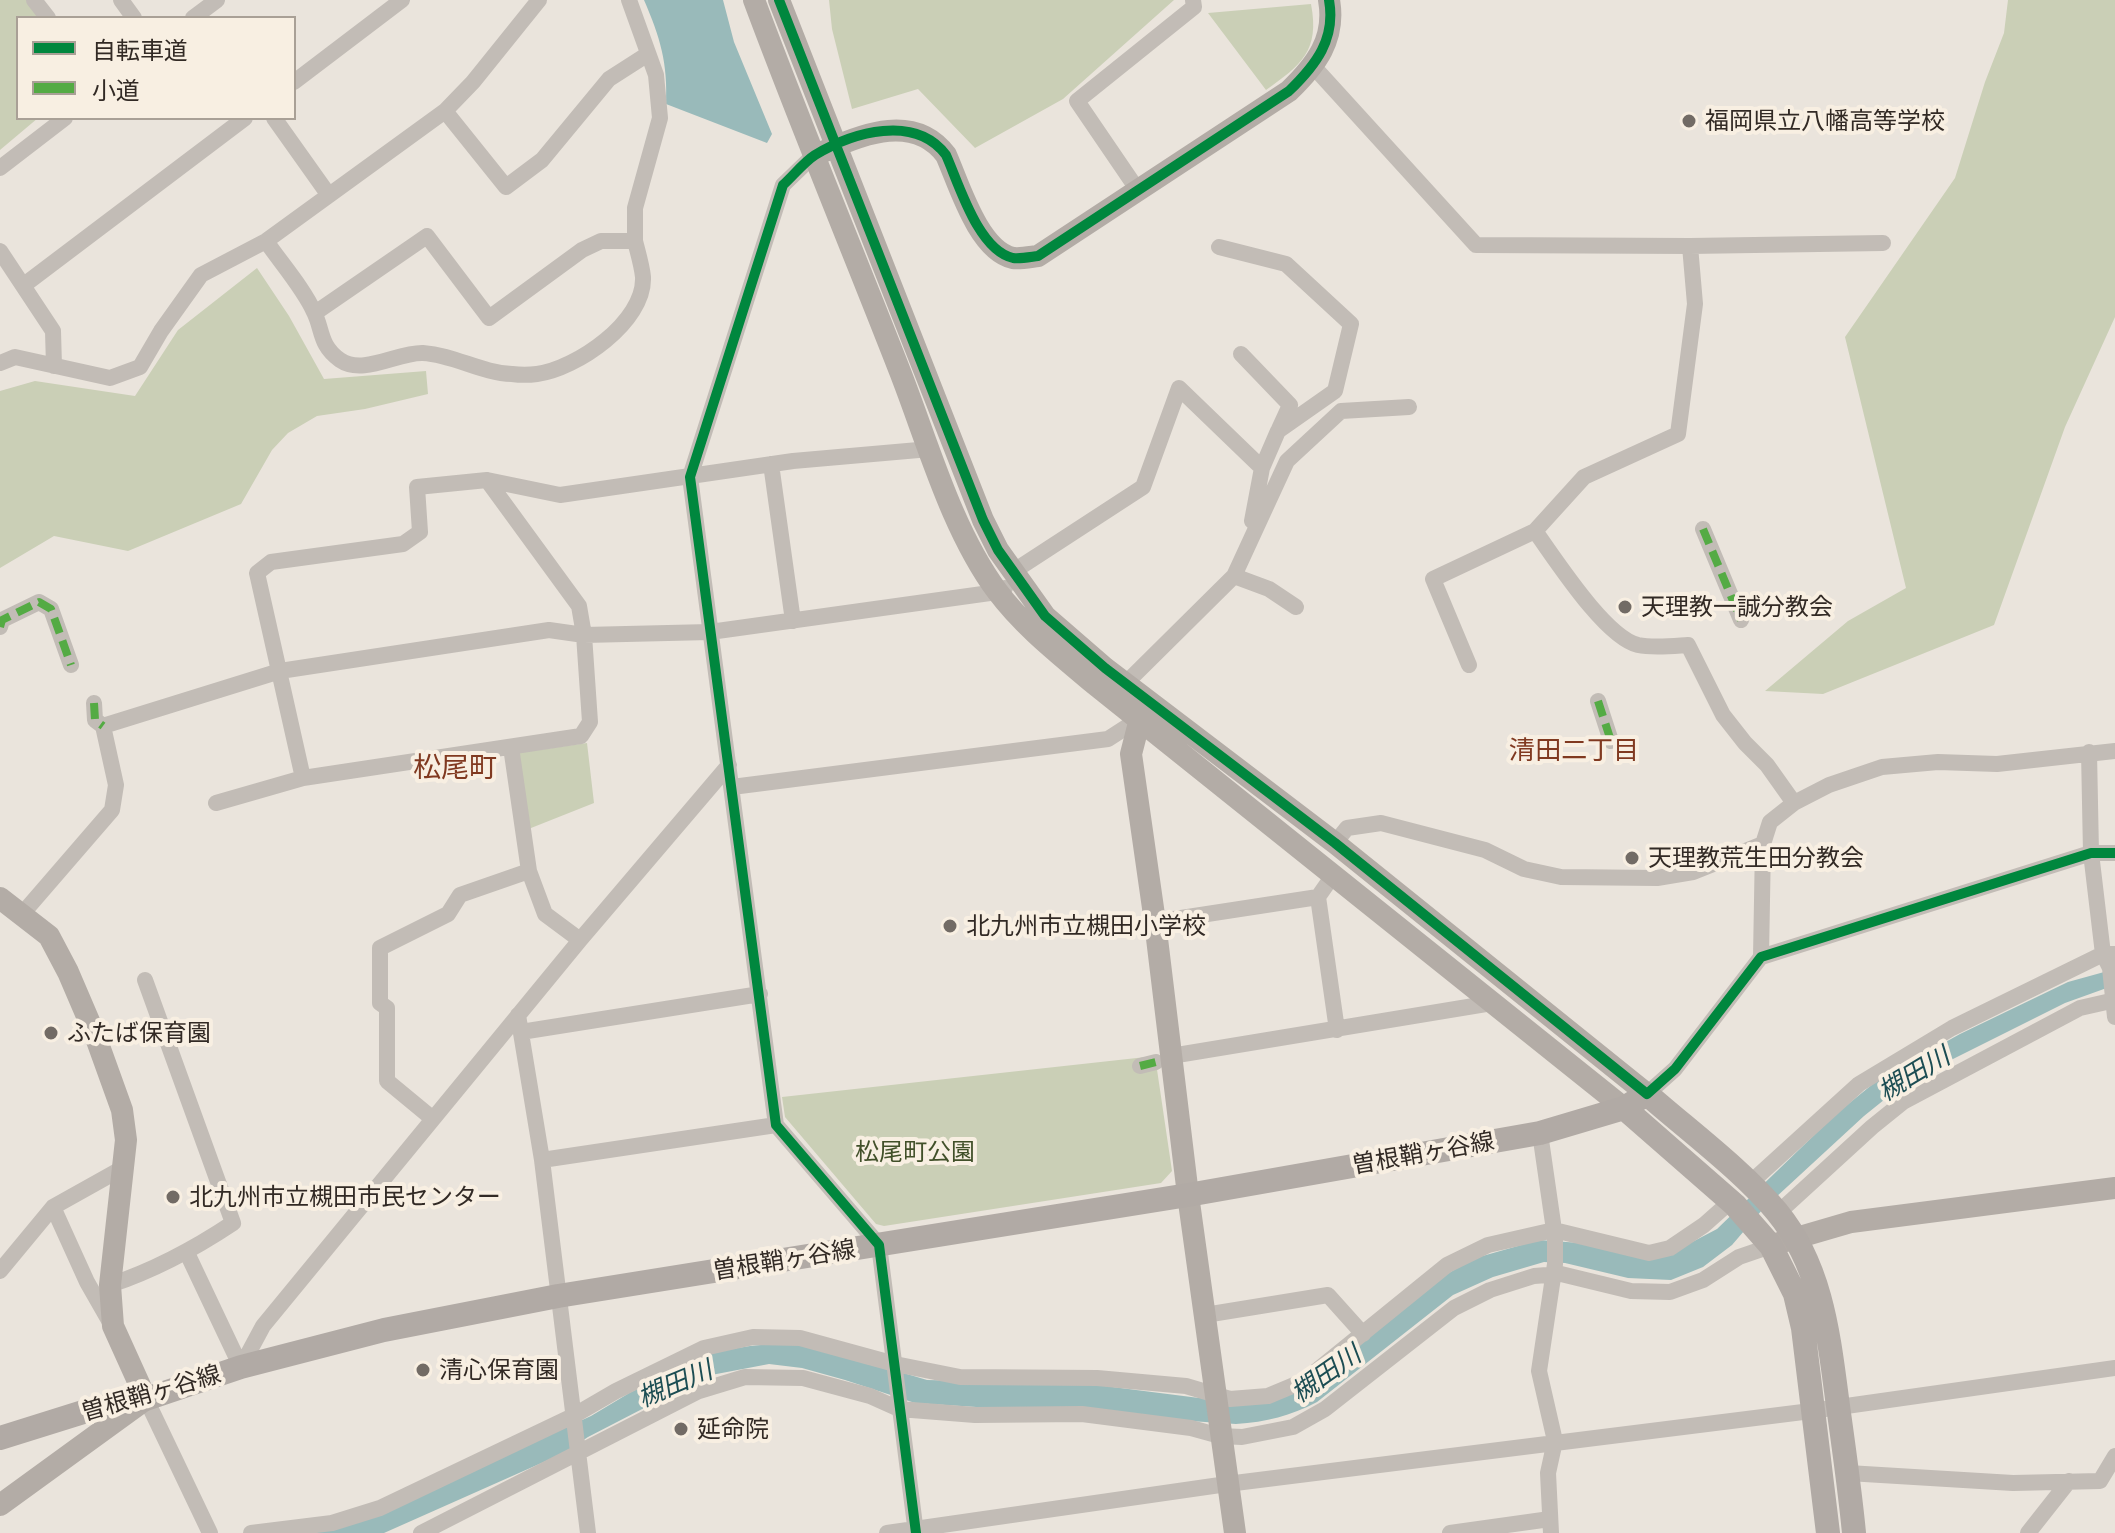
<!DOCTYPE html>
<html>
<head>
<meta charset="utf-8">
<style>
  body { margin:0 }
  #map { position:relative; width:2115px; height:1533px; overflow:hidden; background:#eae4dc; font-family:Ubuntu,"Noto Sans JP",sans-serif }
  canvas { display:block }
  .legend { position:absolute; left:16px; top:16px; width:280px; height:104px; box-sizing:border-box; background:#f8efe2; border:2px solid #a9a096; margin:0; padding:10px 14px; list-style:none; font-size:24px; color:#322a25 }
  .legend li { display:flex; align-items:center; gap:16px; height:40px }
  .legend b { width:40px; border:2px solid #a9a096 }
</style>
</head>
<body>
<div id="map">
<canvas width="2115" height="1533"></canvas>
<ul class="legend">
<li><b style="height:10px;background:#00873e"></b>自転車道</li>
<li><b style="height:10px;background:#54ab44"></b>小道</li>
</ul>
</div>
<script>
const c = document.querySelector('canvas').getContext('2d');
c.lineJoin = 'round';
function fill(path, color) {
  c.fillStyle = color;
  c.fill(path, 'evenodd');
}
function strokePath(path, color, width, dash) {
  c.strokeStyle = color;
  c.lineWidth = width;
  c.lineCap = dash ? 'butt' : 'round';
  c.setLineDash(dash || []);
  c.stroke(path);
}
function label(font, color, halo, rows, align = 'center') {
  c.font = font + ' Ubuntu,"Noto Sans JP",sans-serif';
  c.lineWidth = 8;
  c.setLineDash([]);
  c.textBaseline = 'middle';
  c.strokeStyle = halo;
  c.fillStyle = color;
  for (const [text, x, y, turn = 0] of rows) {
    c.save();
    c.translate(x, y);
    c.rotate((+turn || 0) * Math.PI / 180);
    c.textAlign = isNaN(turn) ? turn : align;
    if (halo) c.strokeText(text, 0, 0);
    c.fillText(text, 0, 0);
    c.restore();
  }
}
fill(new Path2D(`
  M 0,0 L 27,0 L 41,18 L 18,18 L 18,118 L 38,118 L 0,150 Z
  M 829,0 L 1174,0 L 1063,99 L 975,148 L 918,89 L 852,109 L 832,29 Z
  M 2008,0 L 2115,0 L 2115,317 L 2065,427 L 1994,625 L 1823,694 L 1765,691 L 1848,621 L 1906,588 L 1845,337 L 1955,178 L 1985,82 L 2004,33 Z
  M 1311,4 C 1320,51 1301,65 1266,90 L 1208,13 Z
  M 257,268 L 289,316 L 324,379 L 426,371 L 428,394 L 365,409 L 317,416 L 288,433 L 272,450 L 241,504 L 128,551 L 54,536 L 0,568 L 0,391 L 35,381 L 135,396 L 178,330 Z
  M 587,743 L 594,803 L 526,830 L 517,753 Z
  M 1155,1056 L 1172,1171 L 1161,1183 L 884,1226 L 876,1224 L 785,1117 L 782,1097 Z`), '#cacfb6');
fill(new Path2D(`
  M 644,0 L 723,0 L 734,42 L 772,134 L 767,143 L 666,104 C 668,63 660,37 644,0 Z
  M 2115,969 L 2115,985 L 2065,1003 L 1905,1083 L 1864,1116 L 1762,1210 L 1732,1245 L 1703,1267 L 1671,1280 L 1628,1278 L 1565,1263 L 1544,1262 L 1493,1277 L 1453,1295 L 1317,1402 C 1290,1416 1267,1422 1236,1424 L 915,1403 L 845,1380 L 802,1368 L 769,1364 L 706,1376 L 588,1437 L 564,1453 L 384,1533 L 315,1533 L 408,1500 L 591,1416 L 631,1392 L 713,1352 L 750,1346 L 782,1343 L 813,1346 L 927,1380 L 1089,1384 L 1199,1398 L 1290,1395 L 1319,1379 L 1434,1282 L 1472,1259 L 1539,1240 L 1677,1250 L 1717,1229 L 1836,1114 L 1879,1079 L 1960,1034 L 2068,982 Z`), '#99baba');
strokePath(new Path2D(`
  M 34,0 L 48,18
  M 121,0 L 134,18
  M 193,18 L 217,0
  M 1313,66 L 1476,245 L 1690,246 L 1695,304 L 1678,434 L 1584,477 L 1535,531 L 1433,579 L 1469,665
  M 294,82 L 402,0
  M 445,111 L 506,187 L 542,160 L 609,79 L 648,54
  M 274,118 L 328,194
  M 813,156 L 783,185 L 690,477 L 776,1125 L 879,1245 L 916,1533
  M 0,168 L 65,118
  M 1137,189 L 1077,101 L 1194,7 L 1193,0
  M 266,241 C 281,263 304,289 314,312 C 323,330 319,345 340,360 C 363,376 398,352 423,353 C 455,355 481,373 512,374 C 520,375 529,375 537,374 C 576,369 645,322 643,277 C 642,266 638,253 635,241
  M 1690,246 L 1883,243
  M 1219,247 L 1286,264 L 1351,324 L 1335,391 L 1278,431 L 1262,468 L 1252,521
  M 0,251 L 53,331 L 54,366
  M 24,285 L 245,118
  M 315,313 L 427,236 L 489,318 L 582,250 L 601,241 L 635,241 L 635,208 L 660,118 L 656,75 L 629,0
  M 1241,354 L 1290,405 L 1279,429
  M 0,363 L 15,357 L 110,378 L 140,367 L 161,331 L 201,275 L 266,241 L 445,111 L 473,82 L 539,0
  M 771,464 L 793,621
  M 487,480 L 579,606 L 584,635 L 590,722 L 581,736 L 303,778 L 257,573 L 271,562 L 403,544 L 420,532 L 417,487 L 487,480 L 560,495 L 793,461 L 930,449
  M 1703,529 L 1741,620
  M 1535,531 C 1556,560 1605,637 1638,645 C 1653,648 1672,646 1688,645 L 1723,715 L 1745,743 L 1767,765 L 1794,803
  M 1014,571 L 1143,487 L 1179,388 L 1262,468
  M 1234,576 L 1269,589 L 1296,607
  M 0,627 L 2,620 L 39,602 L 51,609 L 71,665
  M 1126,683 L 1234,576 L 1287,461 L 1341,411 L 1409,407
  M 1598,701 L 1611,741
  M 94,703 L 95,720 L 103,726
  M 511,747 L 529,871 L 545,914 L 580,940
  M 2089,752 L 2091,853 L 2103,954 L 2110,968 L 2115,1017
  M 732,787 L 1108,739 L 1139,719
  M 216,803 L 303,778
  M 1335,843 L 1347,828 L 1381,823 L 1485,850 L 1524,869 L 1561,877 L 1657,878 L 1693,872 L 1763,844
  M 1318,897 L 1337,1030
  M 23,913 L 112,810 L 116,785 L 103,726 L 280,671 L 549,630 L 584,635 L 710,632 L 997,592 L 1005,588
  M 1155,922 L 1318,897 L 1334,874
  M 1761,957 L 1763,844 L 1770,822 L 1794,803 L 1829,785 L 1882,767 L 1938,762 L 1997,764 L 2115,751
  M 518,1015 L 542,1160 L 588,1533
  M 521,1032 L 760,994
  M 1171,1056 L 1492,1003
  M 1140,1066 L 1156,1062
  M 1647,1094 L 1675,1069 L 1761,957 L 2091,853 L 2115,853
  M 433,1119 L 387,1081 L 387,1008 L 380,1003 L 380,948 L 448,914 L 460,895 L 529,871
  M 1540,1133 L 1555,1237 L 1555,1264 L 1539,1371 L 1555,1441 L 1548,1473 L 1551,1533
  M 542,1160 L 776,1125
  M 1749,1184 L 1859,1084 L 1952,1028 L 2103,954 L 2115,954
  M 53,1207 L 87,1282 L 111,1324
  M 1778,1213 L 1872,1127 L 1903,1102 L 2080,1008 L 2115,1000
  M 187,1253 L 241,1367
  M 0,1271 L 53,1207 L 121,1169
  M 110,1285 C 155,1270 194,1249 233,1223 L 145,980
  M 1205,1315 L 1328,1295 L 1363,1334
  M 241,1367 L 263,1326 L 580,940 L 729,765
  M 146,1399 L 210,1533
  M 1848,1473 L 2013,1483 L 2100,1481 L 2115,1456
  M 251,1533 L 332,1523 L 380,1508 L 573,1416 L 616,1391 L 704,1348 L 753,1337 L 800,1338 L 895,1364 L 960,1377 L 1097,1378 L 1186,1386 L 1230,1399 L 1268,1396 L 1304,1381 L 1447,1265 L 1488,1245 L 1554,1230 L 1649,1253 L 1670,1248 L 1704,1225 L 1731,1201
  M 421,1533 L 699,1391 L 745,1377 L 803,1378 L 870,1396 L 899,1409 L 975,1415 L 1082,1414 L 1191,1428 L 1220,1436 L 1242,1437 L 1293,1427 L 1325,1409 L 1454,1308 L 1490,1290 L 1534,1276 L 1561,1274 L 1631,1291 L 1670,1292 L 1703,1280 L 1739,1257 L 1771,1246
  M 887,1533 L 1227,1484 L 1811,1411 L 2115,1368
  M 1450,1533 L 1550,1519
  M 2028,1533 L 2069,1481`), '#c2bcb6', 16);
strokePath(new Path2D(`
  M 754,0 C 800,124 851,246 899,369 C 927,440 951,529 997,591 C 1024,627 1059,654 1093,683 L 1624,1108
  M 779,0 L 983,520 L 998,550 L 1045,616 L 1105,668 L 1335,843 L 1647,1094
  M 825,151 C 864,133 915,114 946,155 C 959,184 978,250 1013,258 C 1020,259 1030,257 1038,256 L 1289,91 C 1316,65 1336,39 1329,0
  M 1143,707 L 1131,754 L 1155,922 L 1188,1195 L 1235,1533
  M 0,898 L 49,936 L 68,972 L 95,1035 L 122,1110 L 126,1140 L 110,1285 L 113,1326 L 146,1399 L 0,1505
  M 1779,1243 L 1851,1222 L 2115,1188`), '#b3aca6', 22);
strokePath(new Path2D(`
  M 1624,1108 L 1735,1205 L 1771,1246 L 1795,1294 L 1803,1328 L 1828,1533
  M 0,1438 L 96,1408 L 146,1399 L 241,1367 L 384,1330 L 558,1296 L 1188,1195 L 1540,1133 L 1624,1108 L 1647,1094 C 1688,1130 1743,1171 1777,1212 C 1823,1268 1829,1339 1838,1406 C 1844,1449 1850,1491 1854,1533`), '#b1aaa5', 24);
strokePath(new Path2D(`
  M 1703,529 L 1741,620
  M 0,627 L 2,620 L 39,602 L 51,609 L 71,665
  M 1598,701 L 1611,741
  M 94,703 L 95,720 L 103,726
  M 1140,1066 L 1156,1062`), '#54ab44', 8, [16, 8]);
strokePath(new Path2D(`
  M 779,0 L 983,520 L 998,550 L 1045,616 L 1105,668 L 1335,843 L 1647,1094 L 1675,1069 L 1761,957 L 2091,853 L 2115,853
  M 916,1533 L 879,1245 L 776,1125 L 690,477 L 783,185 C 793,176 804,162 815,155 C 853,132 915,114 946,155 C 959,184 978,250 1013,258 C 1020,259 1030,257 1038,256 L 1289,91 C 1316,65 1336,39 1329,0`), '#00873e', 10);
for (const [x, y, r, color] of [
  [1689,121,8,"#726b65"],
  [1625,607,8,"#726b65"],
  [1632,858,8,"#726b65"],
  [950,926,8,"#726b65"],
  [51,1033,8,"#726b65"],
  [173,1197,8,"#726b65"],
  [423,1370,8,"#726b65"],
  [681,1429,8,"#726b65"]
]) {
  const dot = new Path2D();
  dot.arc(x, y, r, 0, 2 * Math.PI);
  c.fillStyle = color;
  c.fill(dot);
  strokePath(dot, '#f8efe2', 3);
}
label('24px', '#322a25', '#f8efe2', [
  ["福岡県立八幡高等学校",1705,121],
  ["天理教一誠分教会",1641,607],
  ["天理教荒生田分教会",1648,858],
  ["北九州市立槻田小学校",966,926],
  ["ふたば保育園",67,1033],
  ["北九州市立槻田市民センター",189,1197],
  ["清心保育園",439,1370],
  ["延命院",697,1429]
], 'left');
label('24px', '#415029', '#f8efe2', [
  ["松尾町公園",915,1152]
]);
label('24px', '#322a25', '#f8efe2', [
  ["曽根鞘ヶ谷線",1423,1153,-10],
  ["曽根鞘ヶ谷線",784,1260,-9],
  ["曽根鞘ヶ谷線",151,1393,-16]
]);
label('26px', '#803920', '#f8efe2', [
  ["清田二丁目",1574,750]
]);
label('italic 26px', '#1c4d53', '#f8efe2', [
  ["槻田川",1914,1074,-31],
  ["槻田川",1326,1374,-35],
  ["槻田川",675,1384,-23]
]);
label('28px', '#803920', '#f8efe2', [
  ["松尾町",455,768]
]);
</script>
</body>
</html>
